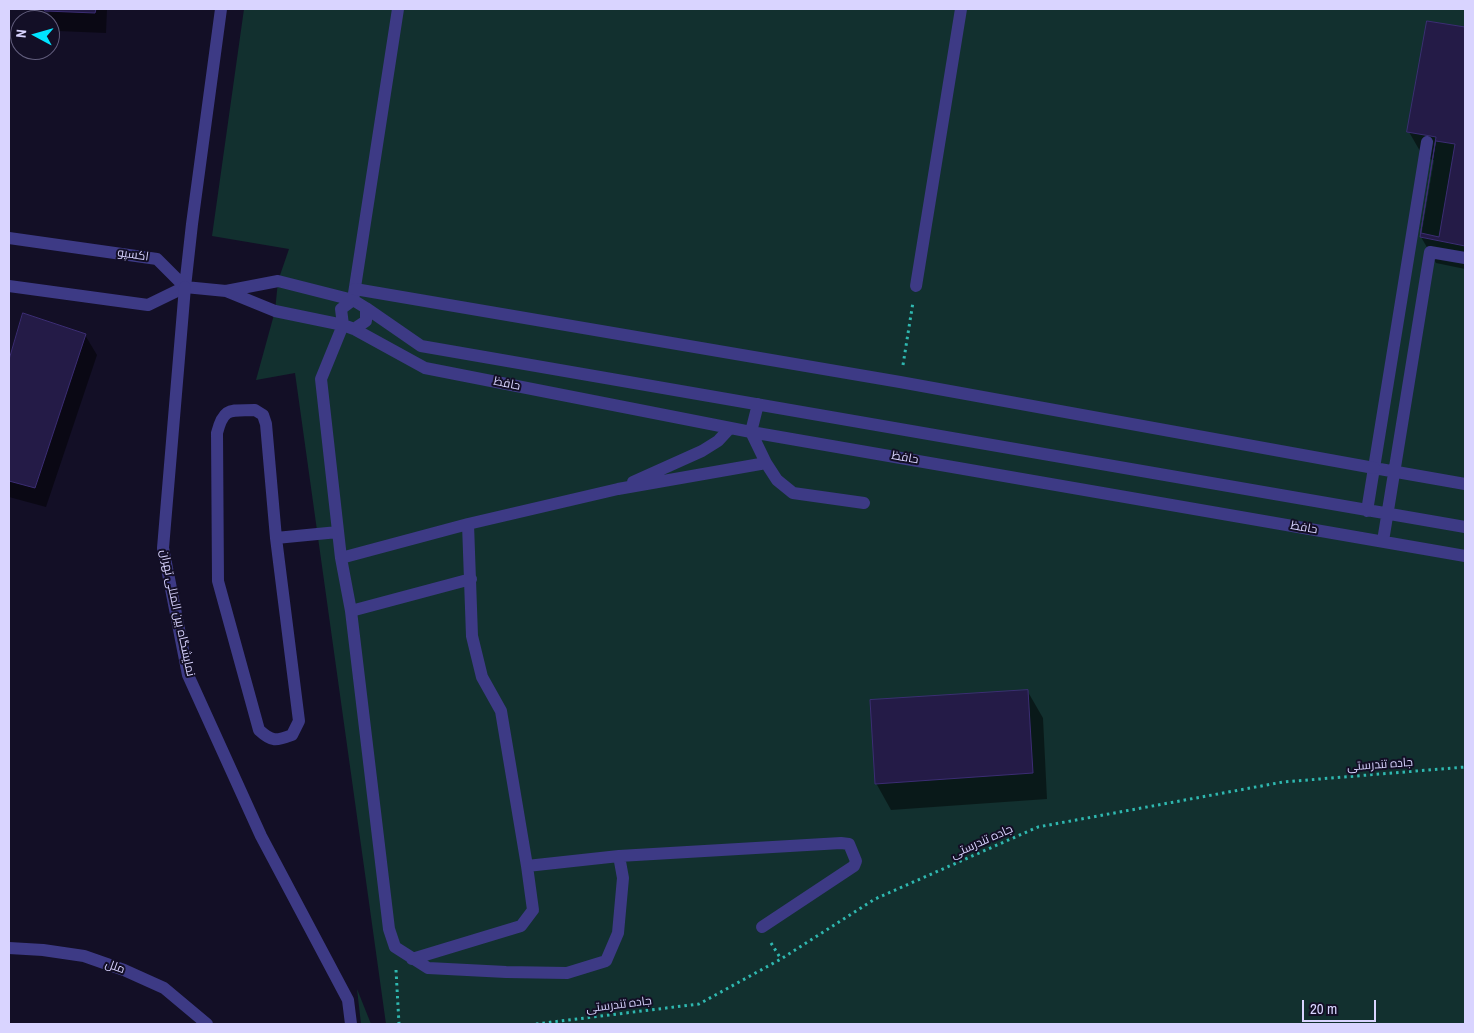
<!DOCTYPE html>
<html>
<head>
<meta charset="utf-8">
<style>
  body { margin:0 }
  #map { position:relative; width:1474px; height:1033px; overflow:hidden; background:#130f26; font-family:"Archivo Narrow",sans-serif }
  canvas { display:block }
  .frame { position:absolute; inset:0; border:10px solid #d9d4ff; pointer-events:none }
  .north { position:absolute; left:10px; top:10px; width:50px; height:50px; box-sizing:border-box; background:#130f26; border:1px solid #625e7d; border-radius:50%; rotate:276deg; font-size:14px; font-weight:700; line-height:20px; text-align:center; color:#d9d4ff }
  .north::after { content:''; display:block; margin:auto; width:18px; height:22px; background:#00e5ff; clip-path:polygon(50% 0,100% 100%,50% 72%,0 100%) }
  .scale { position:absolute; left:1302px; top:1000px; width:74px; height:22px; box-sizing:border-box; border:2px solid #d9d4ff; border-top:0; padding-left:6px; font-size:15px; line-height:18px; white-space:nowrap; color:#d9d4ff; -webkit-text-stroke:4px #130f26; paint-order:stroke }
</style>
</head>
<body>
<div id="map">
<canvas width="1474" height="1033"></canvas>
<div class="frame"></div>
<div class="north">N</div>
<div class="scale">20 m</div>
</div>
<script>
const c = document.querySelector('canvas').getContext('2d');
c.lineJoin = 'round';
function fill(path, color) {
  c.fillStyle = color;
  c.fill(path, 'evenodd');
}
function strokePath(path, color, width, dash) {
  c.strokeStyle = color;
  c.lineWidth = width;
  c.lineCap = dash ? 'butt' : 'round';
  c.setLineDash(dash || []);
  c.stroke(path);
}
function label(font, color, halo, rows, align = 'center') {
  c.font = font + ' "Archivo Narrow",Cairo,sans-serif';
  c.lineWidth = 4;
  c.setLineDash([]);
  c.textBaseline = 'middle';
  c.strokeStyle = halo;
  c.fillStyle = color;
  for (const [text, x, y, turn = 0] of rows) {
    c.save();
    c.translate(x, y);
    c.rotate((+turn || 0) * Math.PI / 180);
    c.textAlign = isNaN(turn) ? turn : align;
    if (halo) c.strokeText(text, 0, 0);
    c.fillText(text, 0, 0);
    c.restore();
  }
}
fill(new Path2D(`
  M 244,9 L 1465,9 L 1465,1024 L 386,1024 L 295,373 L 256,380 L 275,311 L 278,281 L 289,249 L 212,236 Z
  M 357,989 L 371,1024 L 361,1024 Z`), '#12302f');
fill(new Path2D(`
  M 47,9 L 107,9 L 106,33 L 58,31 Z
  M 1428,22 L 1465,28 L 1465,269 L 1436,263 L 1421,237 L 1434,160 L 1424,158 L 1409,132 Z
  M 24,314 L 85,335 L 97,355 L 46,507 L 9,497 L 9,364 Z
  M 1028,692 L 1043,718 L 1047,799 L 891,810 L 876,783 Z`), '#0007');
const building = new Path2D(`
  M 45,9 L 96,9 L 95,13 L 45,11 Z
  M 1427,21 L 1465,27 L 1465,246 L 1420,237 L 1436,137 L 1407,132 Z
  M 1436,141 L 1455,144 L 1439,237 L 1421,233 Z
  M 23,313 L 86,334 L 35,488 L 9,481 L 9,360 Z
  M 1028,690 L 1033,773 L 875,784 L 870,700 Z`);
fill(building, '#241b47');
strokePath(building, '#3b2d73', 1);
strokePath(new Path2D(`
  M 903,365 L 913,302
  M 771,943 L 781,959
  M 396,970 L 399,1024
  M 536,1024 L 699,1004 L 781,959 L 875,899 L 1038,827 L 1283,782 L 1465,767`), '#2fb8b0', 3, [2.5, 4]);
strokePath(new Path2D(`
  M 9,238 L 157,259 L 185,287
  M 9,286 L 148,305 L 185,287
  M 916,286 L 961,9
  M 185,287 L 226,291 L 275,311 L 343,325 L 321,379 L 341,558 L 351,611 L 389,929 L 395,947 L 428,968 L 506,972 L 567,973 L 606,961 L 618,933 L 623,878 L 619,856 L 527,866 L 501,711 L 482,677 L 472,636 L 468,524 L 618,489 L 766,463
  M 185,287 L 192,224 L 221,9
  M 226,291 L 278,281 L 353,300 L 398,9
  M 353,300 L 366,308 L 366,321 L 354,329 L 343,325 L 341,309 Z
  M 366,308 L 421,346 L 1465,527
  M 354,329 L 425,368 L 751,432 L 1465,556
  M 758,404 L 751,432 L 766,463 L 777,480 L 793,493 L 864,503
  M 255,410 L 263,415 L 266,424 L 276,538 L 299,721 L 292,735 C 276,741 272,742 259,730 L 218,581 L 217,433 C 224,406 231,411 255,410 Z
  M 1374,468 L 1465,484
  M 633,482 L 702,451 L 718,441 L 730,428
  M 1367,511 L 1427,142
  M 276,538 L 338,532
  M 1383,541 L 1430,252 L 1465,258
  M 341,558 L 468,524
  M 351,611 L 471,579
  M 619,856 L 841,843 L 849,844 L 856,861 L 854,866 L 762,927
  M 9,948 L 43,950 L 84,956 L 124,970 L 164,988 L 207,1024
  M 412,959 L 521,926 L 533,910 L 527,866`), '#3d3a85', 12);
strokePath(new Path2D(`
  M 185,287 L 163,548 L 188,675 L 261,836 L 348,1000 L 351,1024
  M 355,289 L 900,382 L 1374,468`), '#3d3a85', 12);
label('12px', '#d9d4ff', '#130f26', [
  ["اکسپو",133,255,8],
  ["حافظ",507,384,11],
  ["حافظ",905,458,10],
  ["حافظ",1304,528,10],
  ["نمایشگاه بین المللی تهران",177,613,78],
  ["جاده تندرستی",1380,765,-4],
  ["جاده تندرستی",982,842,-24],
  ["ملل",115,967,20],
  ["جاده تندرستی",619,1005,-7]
]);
</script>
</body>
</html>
